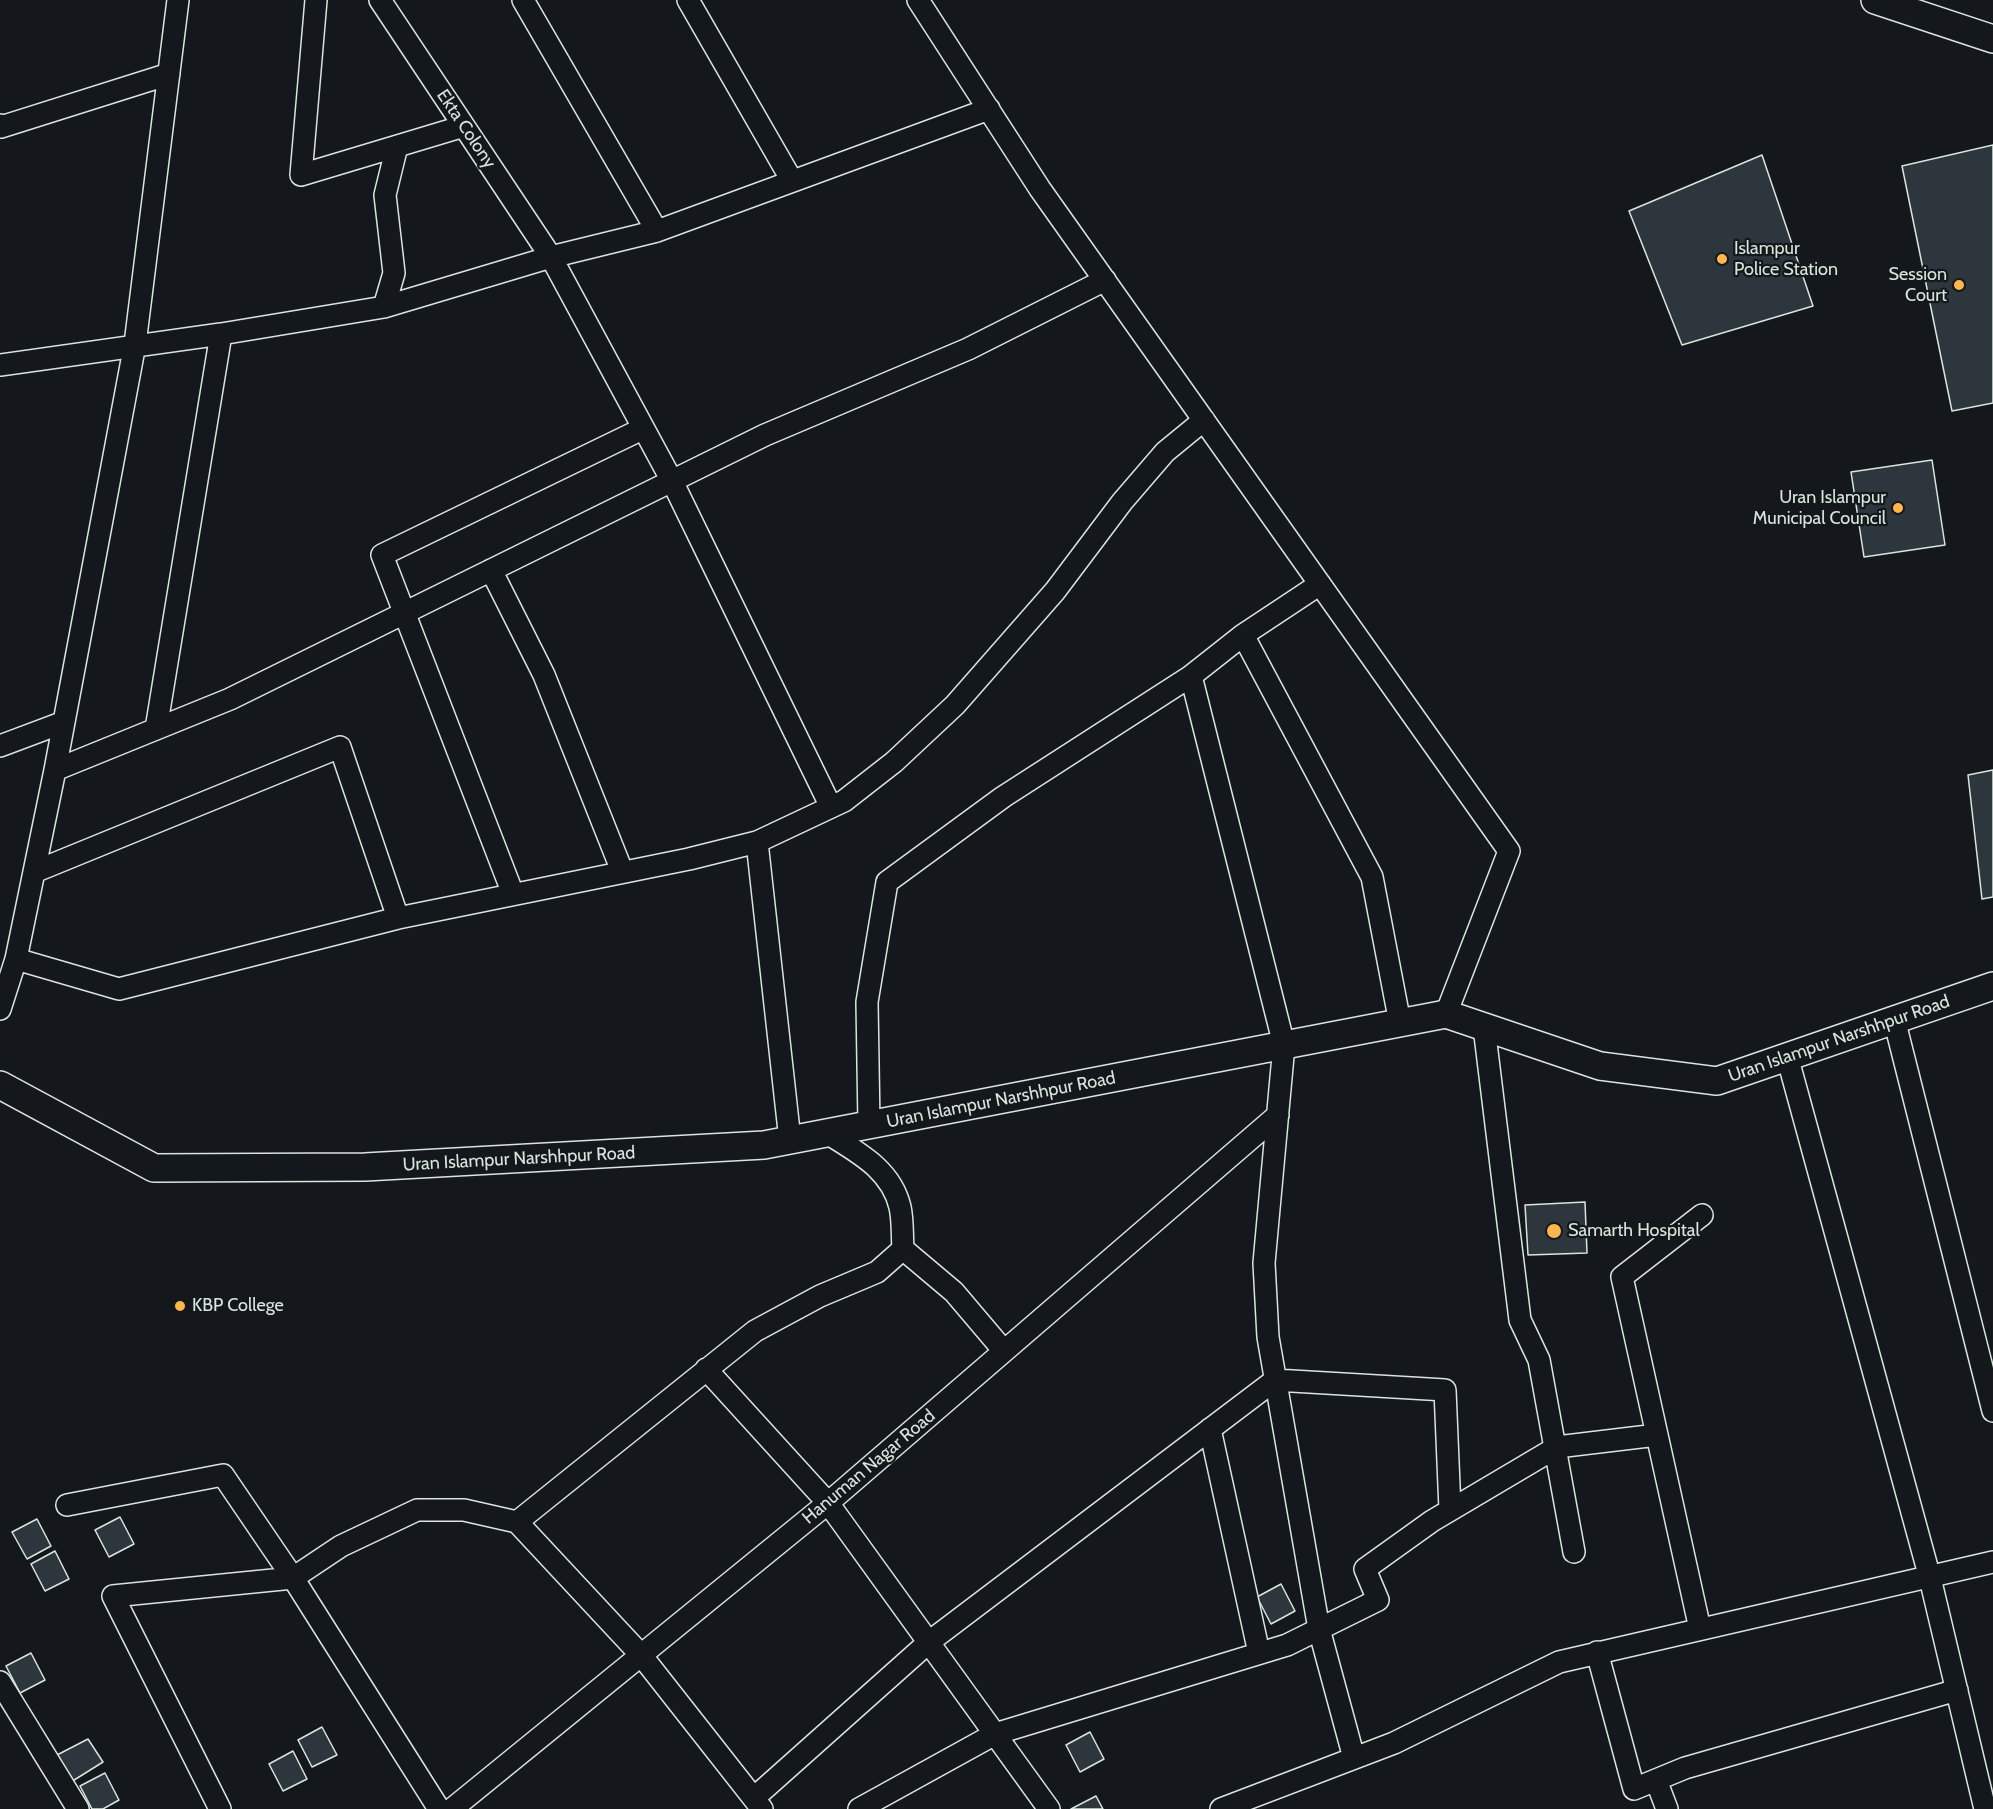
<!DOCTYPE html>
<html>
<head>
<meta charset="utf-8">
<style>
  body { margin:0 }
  canvas { display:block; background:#14181c }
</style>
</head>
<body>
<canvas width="1993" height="1809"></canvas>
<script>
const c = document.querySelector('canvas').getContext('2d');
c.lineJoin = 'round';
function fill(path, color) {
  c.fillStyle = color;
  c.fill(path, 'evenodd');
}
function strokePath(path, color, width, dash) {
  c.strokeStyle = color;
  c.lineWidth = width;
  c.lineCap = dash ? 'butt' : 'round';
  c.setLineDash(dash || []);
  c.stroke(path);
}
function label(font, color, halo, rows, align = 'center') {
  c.font = font + ' Cabin,sans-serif';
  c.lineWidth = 4.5;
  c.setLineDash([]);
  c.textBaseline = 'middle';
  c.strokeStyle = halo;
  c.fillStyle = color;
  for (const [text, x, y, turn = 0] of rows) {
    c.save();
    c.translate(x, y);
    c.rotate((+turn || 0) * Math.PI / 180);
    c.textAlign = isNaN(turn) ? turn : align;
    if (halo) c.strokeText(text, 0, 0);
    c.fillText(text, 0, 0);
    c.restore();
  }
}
const building = new Path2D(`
  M 1993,145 L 1993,403 L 1952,411 L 1902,166 Z
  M 1762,155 L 1813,306 L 1682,345 L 1629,211 Z
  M 1932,460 L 1945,545 L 1864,557 L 1851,472 Z
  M 1993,770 L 1993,897 L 1982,899 L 1968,775 Z
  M 1585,1202 L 1587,1253 L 1528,1255 L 1525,1205 Z
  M 120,1517 L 134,1544 L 109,1557 L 95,1530 Z
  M 37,1519 L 51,1546 L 27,1559 L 12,1532 Z
  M 55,1551 L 69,1579 L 45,1591 L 31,1564 Z
  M 1281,1584 L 1295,1611 L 1271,1624 L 1257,1597 Z
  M 31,1653 L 45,1680 L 20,1693 L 6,1666 Z
  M 322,1727 L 337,1755 L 312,1767 L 298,1740 Z
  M 1090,1732 L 1104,1759 L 1080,1772 L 1066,1745 Z
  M 88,1739 L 103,1762 L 71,1782 L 57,1755 Z
  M 293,1751 L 307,1779 L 283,1791 L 269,1764 Z
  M 105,1773 L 119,1800 L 103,1809 L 92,1809 L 80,1786 Z
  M 1096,1796 L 1103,1809 L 1071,1809 Z`);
fill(building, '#2c363c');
strokePath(building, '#d8e6dc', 1.5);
const minor = new Path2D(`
  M 316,0 L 301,175 L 464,126
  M 380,0 L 551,257 L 672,481 L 831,807
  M 523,0 L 657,231
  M 688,0 L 791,179
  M 918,0 L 1040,189 L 1509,851 L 1446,1014
  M 0,125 L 1,127 L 169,74
  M 384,307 L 394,273 L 385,195 L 397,146
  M 0,365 L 221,334 L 384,307 L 551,257 L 657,231 L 989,109
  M 491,570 L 544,675 L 622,871
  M 1243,635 L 1372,877 L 1400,1023
  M 1191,676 L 1284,1045 L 1264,1263 L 1268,1337 L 1319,1629 L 1354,1758
  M 156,729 L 221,334
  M 0,746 L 64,722
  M 55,770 L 230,699 L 765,435 L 968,349 L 1105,280
  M 34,872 L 340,747 L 398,918
  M 513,894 L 382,555 L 642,429
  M 16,959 L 119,989 L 398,918 L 689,859 L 757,842
  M 0,1009 L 16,959 L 55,770 L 135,344 L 178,0
  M 1894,1019 L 1993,1411
  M 1484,1027 L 1520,1320 L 1539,1360 L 1574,1552
  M 1787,1056 L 1930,1578 L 1985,1809
  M 869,1125 L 867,1002 L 887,882 L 1003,797 L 1191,676 L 1243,635 L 1320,584
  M 827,1133 C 857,1152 891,1169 900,1207 C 903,1220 902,1236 903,1249 L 954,1292 L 1004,1351
  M 790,1140 L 757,842 L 844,801 L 894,762 L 955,705 L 1055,591 L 1122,502 L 1165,452 L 1204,420
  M 706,1369 L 828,1503 L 1049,1809
  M 1210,1429 L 1259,1653
  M 67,1505 L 223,1475 L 293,1578 L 439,1809
  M 517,1522 L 755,1331 L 820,1296 L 877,1272 L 903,1249
  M 1700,1629 L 1622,1277 L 1702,1215
  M 1597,1652 L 1634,1789 L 1685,1768 L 1957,1690
  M 0,1682 L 78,1809
  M 1656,1780 L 1667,1809
  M 754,1798 L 929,1642 L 1275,1380 L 1445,1390 L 1450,1510
  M 220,1809 L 113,1596 L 293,1578 L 341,1546 L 417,1510 L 464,1510 L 517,1522 L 641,1655 L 762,1809
  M 452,1809 L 828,1503 L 1278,1115
  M 859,1809 L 995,1734 L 1287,1645 L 1378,1600 L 1365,1569 L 1432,1521 L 1557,1447 L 1657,1435
  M 1221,1809 L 1394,1743 L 1559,1662 L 1993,1562`);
const major = new Path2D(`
  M 1875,0 L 1993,39
  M 0,1085 L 154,1168 L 365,1167 L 764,1145 L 1446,1014 L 1600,1066 L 1717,1081 L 1993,986`);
strokePath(minor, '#d8e6dc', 24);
strokePath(major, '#d8e6dc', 30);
strokePath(minor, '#14181c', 21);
strokePath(major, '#14181c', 27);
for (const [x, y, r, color] of [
  [1722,259,6,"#ffb74d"],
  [1959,285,6,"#ffb74d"],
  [1898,508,6,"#ffb74d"],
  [1554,1231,8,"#ffb74d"],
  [180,1306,6,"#ffb74d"]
]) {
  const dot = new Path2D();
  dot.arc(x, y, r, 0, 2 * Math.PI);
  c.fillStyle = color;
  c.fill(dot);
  strokePath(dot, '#14181c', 2);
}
label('18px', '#d8e6dc', '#14181c', [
  ["Ekta Colony",466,129,56],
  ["Uran Islampur Narshhpur Road",1839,1039,-19],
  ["Uran Islampur Narshhpur Road",1001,1100,-11],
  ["Uran Islampur Narshhpur Road",519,1159,-3],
  ["Hanuman Nagar Road",869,1467,-40]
]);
label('18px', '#d8e6dc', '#14181c', [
  ["Islampur",1734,249],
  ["Police Station",1734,270],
  ["Session",1947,275,"right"],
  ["Court",1947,296,"right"],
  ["Uran Islampur",1886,498,"right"],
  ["Municipal Council",1886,519,"right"],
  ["Samarth Hospital",1568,1231],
  ["KBP College",192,1306]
], 'left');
</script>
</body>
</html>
